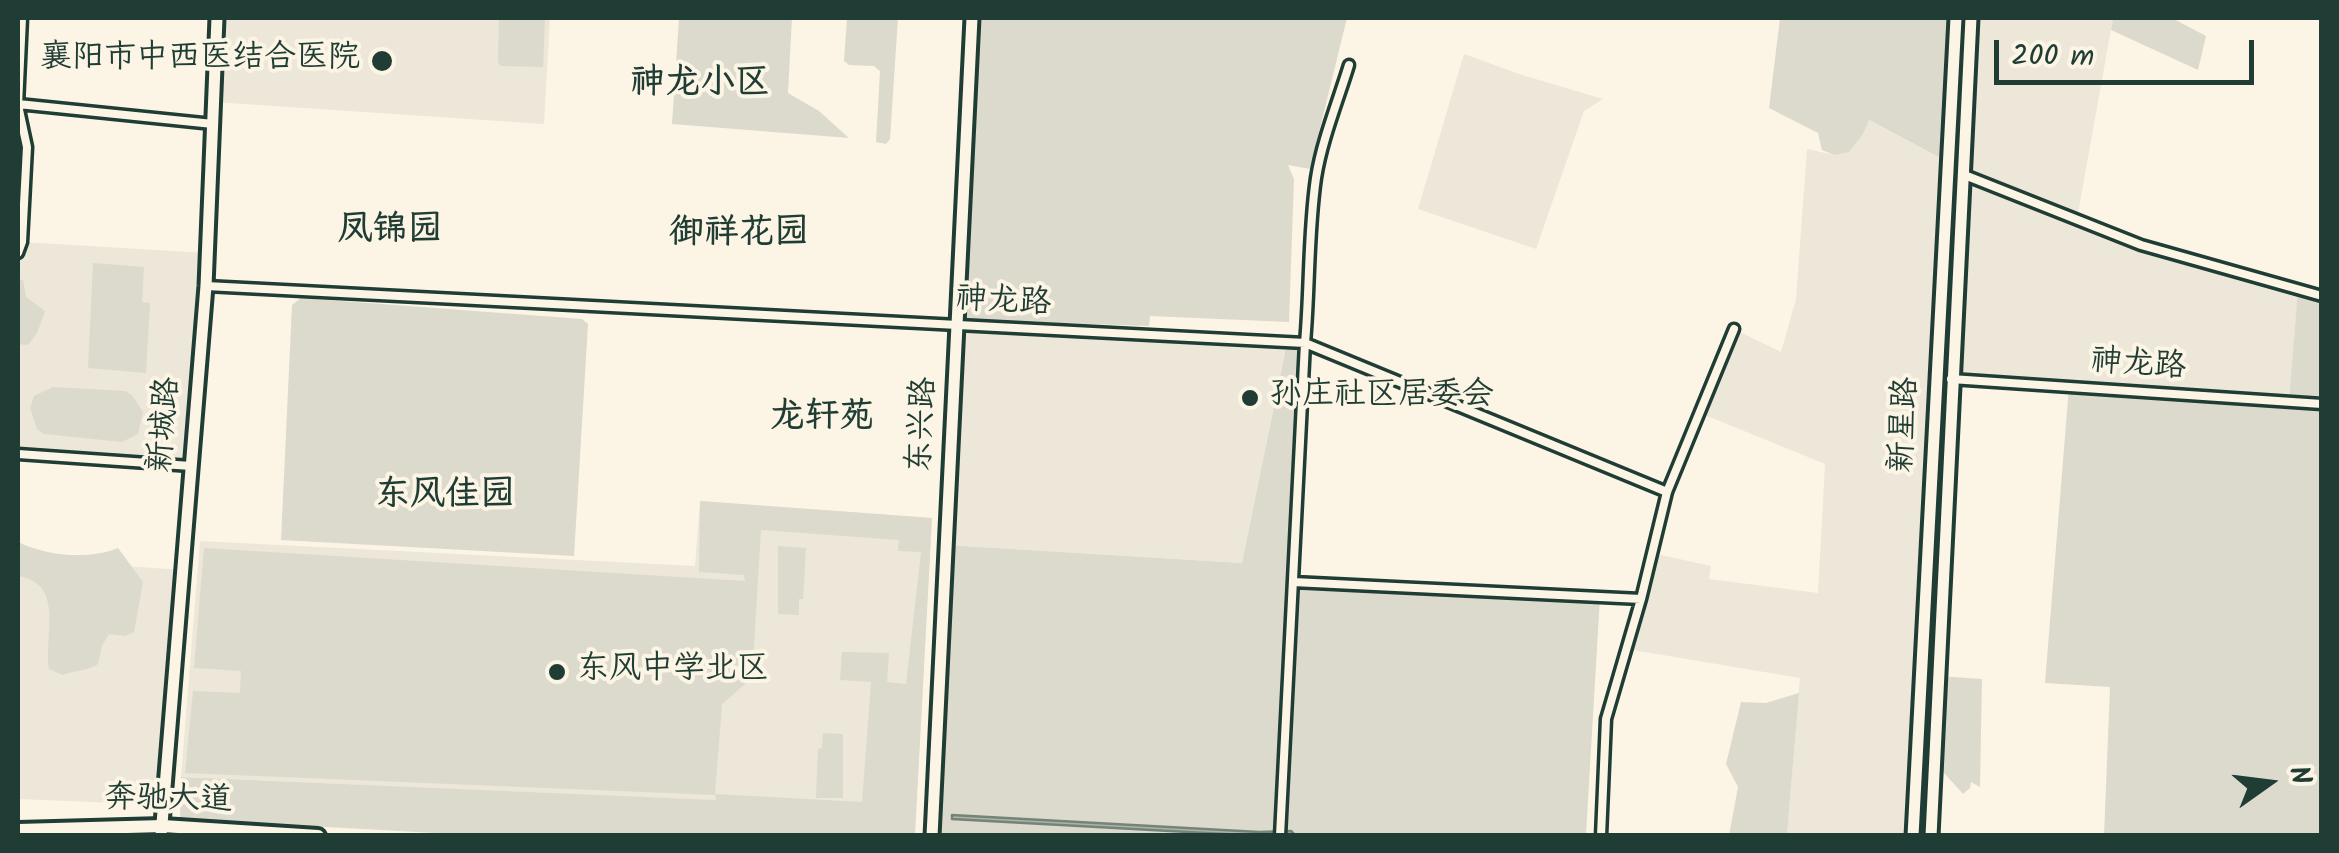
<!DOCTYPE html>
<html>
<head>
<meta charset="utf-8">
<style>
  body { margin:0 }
  #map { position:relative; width:2339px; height:853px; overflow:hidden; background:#fcf5e5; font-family:Kalam,sans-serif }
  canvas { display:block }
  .frame { position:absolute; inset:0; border:20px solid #1f3d34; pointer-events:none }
  .north { position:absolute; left:2219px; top:733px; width:100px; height:100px; -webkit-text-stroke:8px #fcf5e5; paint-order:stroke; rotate:76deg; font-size:28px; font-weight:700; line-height:40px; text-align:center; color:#1f3d34 }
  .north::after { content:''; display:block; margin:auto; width:35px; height:45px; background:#1f3d34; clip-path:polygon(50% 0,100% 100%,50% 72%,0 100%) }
  .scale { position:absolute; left:1994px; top:40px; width:260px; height:45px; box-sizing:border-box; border:5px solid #1f3d34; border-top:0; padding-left:12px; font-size:30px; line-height:35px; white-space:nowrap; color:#1f3d34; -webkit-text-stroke:8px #fcf5e5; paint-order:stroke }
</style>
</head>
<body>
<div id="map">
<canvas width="2339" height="853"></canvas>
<div class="frame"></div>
<div class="north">N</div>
<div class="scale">200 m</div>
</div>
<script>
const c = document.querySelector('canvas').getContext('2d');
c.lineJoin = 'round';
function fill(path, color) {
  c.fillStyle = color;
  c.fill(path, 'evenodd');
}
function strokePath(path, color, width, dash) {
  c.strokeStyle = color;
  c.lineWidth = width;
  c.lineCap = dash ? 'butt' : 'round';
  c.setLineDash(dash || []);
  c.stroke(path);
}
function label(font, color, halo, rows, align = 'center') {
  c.font = font + ' Kalam,"LXGW WenKai TC",sans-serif';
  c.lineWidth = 8;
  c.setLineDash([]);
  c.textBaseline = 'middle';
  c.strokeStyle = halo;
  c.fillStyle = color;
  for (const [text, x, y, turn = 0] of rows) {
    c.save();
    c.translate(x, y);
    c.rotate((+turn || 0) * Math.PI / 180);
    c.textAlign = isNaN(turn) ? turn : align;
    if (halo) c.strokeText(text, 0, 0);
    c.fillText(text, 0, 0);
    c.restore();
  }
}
fill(new Path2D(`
  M 217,18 L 550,18 L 544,124 L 214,102 Z
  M 1971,18 L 2113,18 L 2077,219 L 2141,245 L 2298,289 L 2290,402 L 1951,379 Z
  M 1464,54 L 1519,74 L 1603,99 L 1584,111 L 1536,249 L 1418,209 Z
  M 1868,120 L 1948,162 L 1913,835 L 1787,835 L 1800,678 L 1627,649 L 1652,553 L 1711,566 L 1709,579 L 1818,593 L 1825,464 L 1700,413 L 1734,329 L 1781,352 L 1796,299 L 1807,149 L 1834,155 L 1863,134 Z
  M 22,242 L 207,253 L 191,466 L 18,454 L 18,253 Z
  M 957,328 L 1286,346 L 1242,563 L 946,545 Z
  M 700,501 L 932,518 L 916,809 L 181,777 L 200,541 L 695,566 Z
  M 18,559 L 183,570 L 164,805 L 18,799 Z`), '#ece7d8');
fill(new Path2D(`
  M 499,18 L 545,18 L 543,67 L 501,66 L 498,62 Z
  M 679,18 L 792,18 L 788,93 L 819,111 L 849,138 L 672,124 Z
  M 847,18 L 898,18 L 890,139 L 886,144 L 876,142 L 880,71 L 874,66 L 849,65 L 844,61 Z
  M 980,18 L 1347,18 L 1310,169 L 1288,165 L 1294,179 L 1289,322 L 1150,316 L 1149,326 L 966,320 Z
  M 1780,18 L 1956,18 L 1948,162 L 1869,120 L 1863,134 L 1849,152 L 1834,155 L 1822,150 L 1818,133 L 1769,108 Z
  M 2113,18 L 2172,18 L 2206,36 L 2198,70 L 2111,30 Z
  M 93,263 L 144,267 L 142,302 L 150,303 L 146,373 L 88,368 Z
  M 18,279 L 23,280 L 26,297 L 45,311 L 37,333 L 28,345 L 18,344 Z
  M 2298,289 L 2321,296 L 2321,835 L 2104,835 L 2110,687 L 2045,683 L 2069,387 L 2289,402 Z
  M 301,298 L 582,319 L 588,324 L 574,556 L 281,540 L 292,305 Z
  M 1287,342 L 1305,343 L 1293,582 L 1600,597 L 1586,834 L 1591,835 L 932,836 L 946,545 L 1242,563 Z
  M 53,387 L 125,391 L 132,395 L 143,412 L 138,434 L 122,442 L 44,434 L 37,429 L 30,408 L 34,396 Z
  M 700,501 L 932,518 L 915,835 L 490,836 L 180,819 L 181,777 L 716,800 L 715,795 L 185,773 L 193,691 L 240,693 L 241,671 L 194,668 L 204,548 L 745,581 L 744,575 L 699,572 ZM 761,530 L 899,540 L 898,551 L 921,552 L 906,684 L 887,682 L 889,653 L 842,652 L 840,680 L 871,682 L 862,802 L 715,794 L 722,704 L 752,678 Z
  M 18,542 C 47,556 88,560 118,548 L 143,582 L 134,632 L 125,636 L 109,634 L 102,646 L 98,664 C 88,671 75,670 63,675 L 49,669 C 44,633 65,584 18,576 Z
  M 778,546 L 806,548 L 803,599 L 799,599 L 799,615 L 778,614 Z
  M 1938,676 L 1982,679 L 1980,787 L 1971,782 L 1970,788 L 1963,794 L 1934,762 Z
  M 1799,693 L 1787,835 L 1729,835 L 1738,787 L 1726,764 L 1741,702 L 1766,703 Z
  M 823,733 L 843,734 L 843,798 L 816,798 L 818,749 L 822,748 Z`), '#dcdacc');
const water = new Path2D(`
  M 952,815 L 1259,832 L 1291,831 L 1294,834 L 1331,835 L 1242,835 L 952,819 Z`);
fill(water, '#aeb3a7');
strokePath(water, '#758479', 2.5);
const street = new Path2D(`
  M 1349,65 C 1338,101 1322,140 1316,178 C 1308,233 1310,288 1305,343 L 1667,492
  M 18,104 L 213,124
  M 1962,174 L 2141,245 L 2322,296
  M 18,253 L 22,242 L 27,147 L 18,105 L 22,18
  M 206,286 C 572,305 938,326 1305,343 L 1280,836
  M 1951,379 L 2322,404
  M 18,454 L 191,466
  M 1293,582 L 1641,599 L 1606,719 L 1601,836
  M 1641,599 L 1667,492 L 1734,329`);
const secondary = new Path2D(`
  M 161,836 L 206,286 L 217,18
  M 932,836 L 972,18
  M 1913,836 L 1956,18
  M 1931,836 L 1971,18`);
const primary = new Path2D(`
  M 18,830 L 163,826 L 318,836`);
strokePath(street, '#1f3d34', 15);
strokePath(secondary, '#1f3d34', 19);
strokePath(primary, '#1f3d34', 20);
strokePath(street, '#fcf5e5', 8);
strokePath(secondary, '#fcf5e5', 11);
strokePath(primary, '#fcf5e5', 12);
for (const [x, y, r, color] of [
  [382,61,12,"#1f3d34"],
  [1250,398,10,"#1f3d34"],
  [557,672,10,"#1f3d34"]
]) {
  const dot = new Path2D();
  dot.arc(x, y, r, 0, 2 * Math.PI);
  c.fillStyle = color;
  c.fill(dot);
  strokePath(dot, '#fcf5e5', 4);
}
label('32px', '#1f3d34', '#fcf5e5', [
  ["襄阳市中西医结合医院",360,61,"right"],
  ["孙庄社区居委会",1270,398],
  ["东风中学北区",577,672]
], 'left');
label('32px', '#1f3d34', '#fcf5e5', [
  ["神龙路",1003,304,3],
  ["神龙路",2138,367,4],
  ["新城路",167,425,-85],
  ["东兴路",925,425,-87],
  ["新星路",1907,425,-87],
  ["奔驰大道",168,802,1]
]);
label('bold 35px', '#1f3d34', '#fcf5e5', [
  ["神龙小区",700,86],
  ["凤锦园",390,233],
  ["御祥花园",739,236],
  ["龙轩苑",822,420],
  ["东风佳园",445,498]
]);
</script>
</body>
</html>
